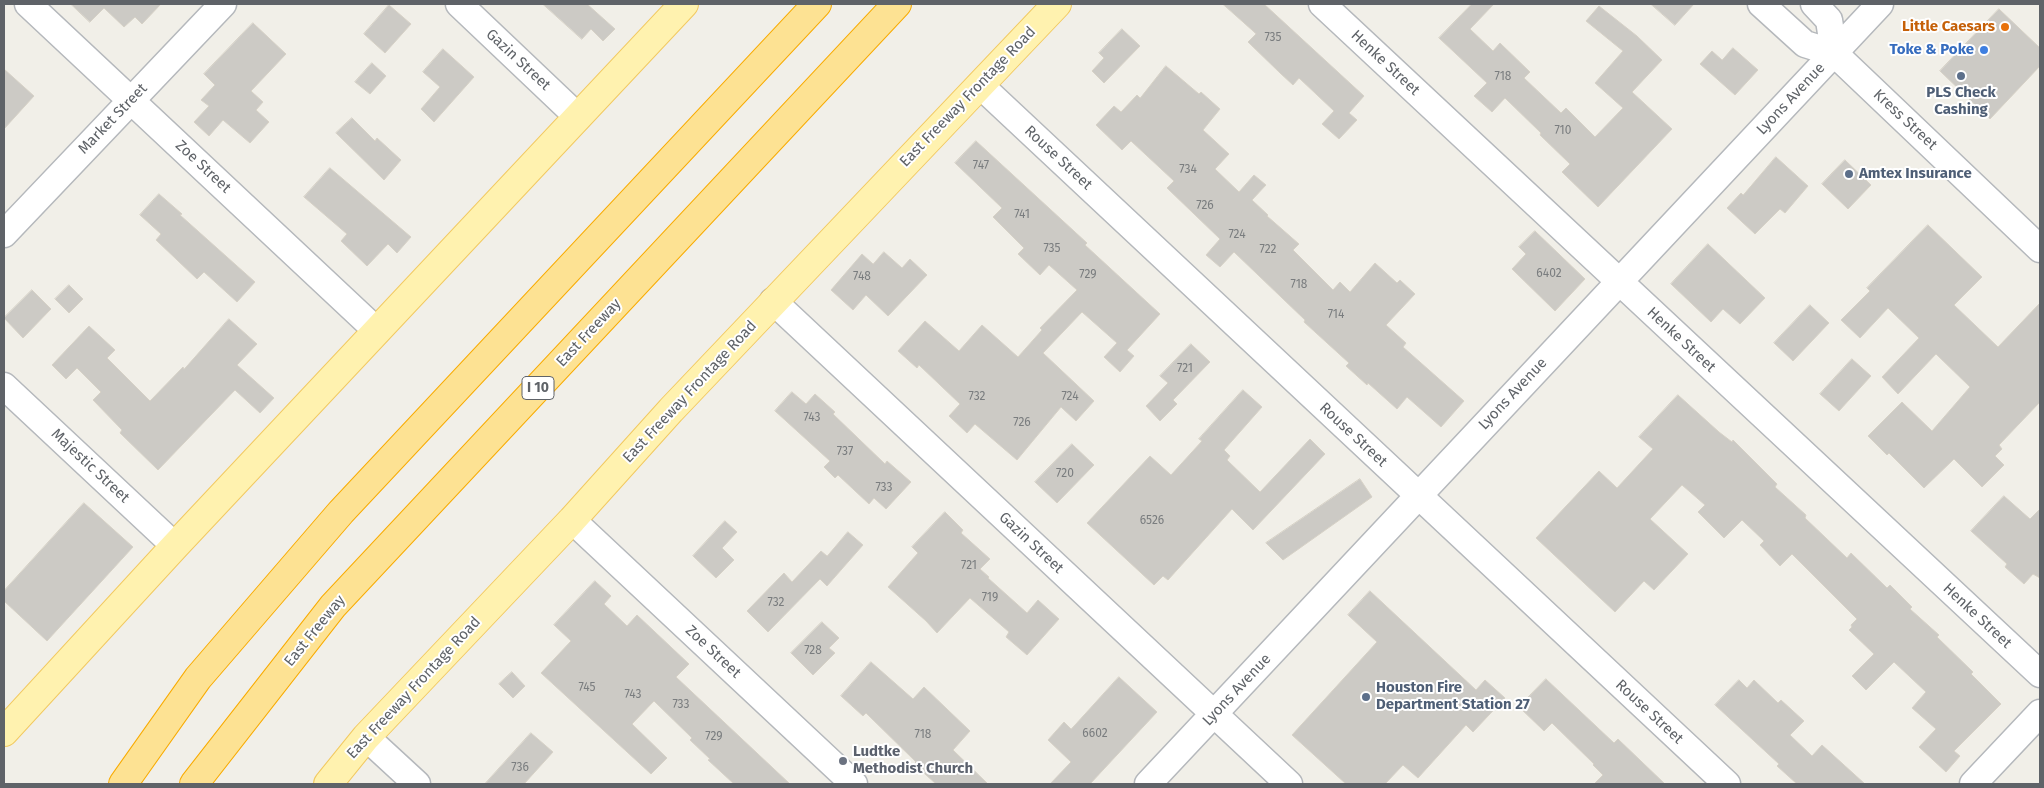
<!DOCTYPE html>
<html>
<head>
<meta charset="utf-8">
<style>
  body { margin:0 }
  #map { position:relative; width:2044px; height:788px; overflow:hidden; background:#f1efe8; font-family:"Fira Sans",sans-serif }
  canvas { display:block }
  .frame { position:absolute; inset:0; border:5px solid #5f6368; pointer-events:none }
</style>
</head>
<body>
<div id="map">
<canvas width="2044" height="788"></canvas>
<div class="frame"></div>
</div>
<script>
const c = document.querySelector('canvas').getContext('2d');
c.lineJoin = 'round';
function fill(path, color) {
  c.fillStyle = color;
  c.fill(path, 'evenodd');
}
function strokePath(path, color, width, dash) {
  c.strokeStyle = color;
  c.lineWidth = width;
  c.lineCap = dash ? 'butt' : 'round';
  c.setLineDash(dash || []);
  c.stroke(path);
}
function label(font, color, halo, rows, align = 'center') {
  c.font = font + ' "Fira Sans",sans-serif';
  c.lineWidth = 4;
  c.setLineDash([]);
  c.textBaseline = 'middle';
  c.strokeStyle = halo;
  c.fillStyle = color;
  for (const [text, x, y, turn = 0] of rows) {
    c.save();
    c.translate(x, y);
    c.rotate((+turn || 0) * Math.PI / 180);
    c.textAlign = isNaN(turn) ? turn : align;
    if (halo) c.strokeText(text, 0, 0);
    c.fillText(text, 0, 0);
    c.restore();
  }
}
const building = new Path2D(`
  M 71,4 L 161,4 L 142,24 L 135,17 L 124,27 L 104,8 L 90,22 Z
  M 543,4 L 587,4 L 615,29 L 603,41 L 591,29 L 582,39 Z
  M 1223,4 L 1264,4 L 1364,96 L 1349,113 L 1357,120 L 1339,139 L 1322,124 L 1334,111 L 1299,78 L 1293,85 L 1280,73 L 1248,42 L 1256,34 Z
  M 1472,4 L 1494,4 L 1470,29 L 1493,51 L 1500,43 L 1530,72 L 1524,78 L 1561,113 L 1566,108 L 1595,137 L 1623,108 L 1595,83 L 1623,51 L 1586,21 L 1599,6 L 1637,36 L 1662,60 L 1632,92 L 1672,129 L 1598,207 L 1562,172 L 1570,164 L 1540,135 L 1541,133 L 1505,98 L 1492,112 L 1474,96 L 1487,83 L 1439,38 Z
  M 1651,4 L 1694,4 L 1675,25 Z
  M 389,5 L 411,24 L 385,53 L 364,34 Z
  M 1999,9 L 2040,48 L 2040,66 L 1990,119 L 1940,71 Z
  M 253,23 L 286,54 L 251,91 L 263,102 L 256,110 L 269,122 L 250,143 L 223,120 L 209,136 L 194,122 L 209,106 L 201,100 L 215,85 L 204,74 Z
  M 1122,29 L 1140,46 L 1104,83 L 1092,71 L 1104,58 L 1099,53 Z
  M 1733,48 L 1758,70 L 1735,95 L 1700,64 L 1712,51 L 1722,60 Z
  M 443,49 L 474,77 L 434,122 L 421,109 L 440,87 L 423,72 Z
  M 372,63 L 386,76 L 370,94 L 355,82 Z
  M 1166,66 L 1199,94 L 1201,92 L 1220,109 L 1203,130 L 1229,154 L 1215,169 L 1239,192 L 1254,175 L 1266,185 L 1252,200 L 1268,215 L 1267,216 L 1299,244 L 1293,250 L 1333,290 L 1340,282 L 1350,292 L 1375,263 L 1397,283 L 1400,280 L 1415,294 L 1386,325 L 1406,343 L 1403,347 L 1464,401 L 1441,427 L 1407,397 L 1397,409 L 1368,383 L 1367,385 L 1346,366 L 1349,363 L 1304,322 L 1305,320 L 1234,252 L 1220,267 L 1206,255 L 1220,239 L 1167,188 L 1174,181 L 1131,141 L 1122,150 L 1096,125 L 1114,106 L 1121,112 L 1137,95 L 1140,98 Z
  M 4,69 L 34,96 L 4,129 Z
  M 352,118 L 375,141 L 377,138 L 401,160 L 384,180 L 336,133 Z
  M 976,141 L 1087,243 L 1085,245 L 1160,314 L 1127,350 L 1134,356 L 1120,372 L 1104,357 L 1117,343 L 1082,312 L 1043,353 L 1094,401 L 1076,421 L 1061,407 L 1017,460 L 975,424 L 967,433 L 949,416 L 960,404 L 919,365 L 917,368 L 898,351 L 925,321 L 959,351 L 982,325 L 1018,357 L 1042,330 L 1040,328 L 1077,290 L 1049,265 L 1040,275 L 1018,254 L 1024,248 L 993,217 L 1002,208 L 955,163 Z
  M 1776,157 L 1808,186 L 1785,213 L 1780,209 L 1755,234 L 1727,208 L 1741,193 L 1743,195 Z
  M 1845,160 L 1871,185 L 1848,209 L 1822,184 Z
  M 330,168 L 411,237 L 397,253 L 388,244 L 367,266 L 341,241 L 347,234 L 304,197 Z
  M 159,194 L 182,214 L 180,215 L 255,282 L 237,302 L 204,272 L 197,279 L 156,240 L 161,234 L 140,215 Z
  M 1928,225 L 1982,277 L 1954,305 L 1998,347 L 2040,303 L 2040,402 L 1999,445 L 2002,449 L 1995,456 L 2004,465 L 1982,487 L 1954,459 L 1924,488 L 1889,453 L 1887,455 L 1868,436 L 1902,402 L 1932,431 L 1970,387 L 1936,354 L 1898,394 L 1882,377 L 1919,338 L 1888,308 L 1860,338 L 1841,320 L 1870,291 L 1867,288 Z
  M 1535,231 L 1585,279 L 1555,311 L 1512,269 L 1526,254 L 1519,247 Z
  M 1708,244 L 1765,298 L 1740,324 L 1723,309 L 1711,322 L 1671,284 Z
  M 884,252 L 902,268 L 910,259 L 927,275 L 888,316 L 866,295 L 853,310 L 831,290 L 862,254 L 873,264 Z
  M 69,285 L 83,299 L 69,313 L 55,299 Z
  M 32,290 L 51,309 L 23,338 L 4,318 Z
  M 1810,305 L 1829,323 L 1793,361 L 1774,343 Z
  M 229,319 L 257,344 L 237,365 L 274,398 L 260,413 L 235,390 L 158,470 L 120,433 L 122,430 L 93,400 L 101,392 L 77,368 L 66,379 L 52,365 L 89,326 L 115,350 L 107,358 L 150,401 L 183,367 L 184,369 Z
  M 1191,344 L 1210,362 L 1173,400 L 1177,404 L 1160,421 L 1146,406 L 1168,383 L 1160,376 Z
  M 1852,359 L 1871,376 L 1839,411 L 1820,394 Z
  M 1243,390 L 1262,407 L 1224,450 L 1230,456 L 1227,460 L 1260,492 L 1310,439 L 1325,454 L 1253,530 L 1232,509 L 1168,580 L 1163,576 L 1154,585 L 1087,523 L 1150,456 L 1171,475 L 1202,441 L 1199,439 Z
  M 792,392 L 806,404 L 815,394 L 835,412 L 833,414 L 885,464 L 887,461 L 911,482 L 886,509 L 874,498 L 869,504 L 838,475 L 835,478 L 824,467 L 830,461 L 775,411 Z
  M 1678,395 L 1719,432 L 1732,442 L 1733,440 L 1777,484 L 1775,487 L 1806,515 L 1805,518 L 1847,558 L 1851,553 L 1887,588 L 1890,585 L 1912,607 L 1910,609 L 1939,635 L 1937,637 L 1973,672 L 1971,674 L 2001,704 L 1954,751 L 1960,756 L 1946,772 L 1919,747 L 1936,729 L 1912,708 L 1926,692 L 1894,662 L 1866,690 L 1852,676 L 1874,654 L 1849,630 L 1852,627 L 1851,625 L 1857,619 L 1792,554 L 1780,566 L 1760,545 L 1764,541 L 1742,520 L 1724,538 L 1698,512 L 1705,505 L 1682,485 L 1650,519 L 1688,554 L 1654,590 L 1644,581 L 1615,612 L 1536,538 L 1599,471 L 1617,488 L 1653,449 L 1639,437 Z
  M 1072,444 L 1094,465 L 1057,503 L 1035,482 Z
  M 1360,479 L 1372,497 L 1283,560 L 1266,543 Z
  M 2004,496 L 2030,519 L 2040,509 L 2040,578 L 2033,574 L 2024,584 L 2005,567 L 2007,564 L 1971,531 Z
  M 84,503 L 133,547 L 47,641 L 4,601 L 4,591 Z
  M 945,512 L 963,530 L 961,533 L 990,559 L 980,569 L 989,577 L 988,578 L 1027,613 L 1038,600 L 1059,619 L 1027,655 L 1006,637 L 1009,632 L 970,598 L 937,633 L 926,621 L 888,587 L 918,553 L 912,547 Z
  M 725,521 L 737,532 L 722,548 L 734,560 L 716,578 L 693,556 Z
  M 848,532 L 863,545 L 827,586 L 820,579 L 768,632 L 747,611 L 784,573 L 792,582 L 821,551 L 827,556 Z
  M 595,581 L 611,596 L 604,604 L 627,626 L 637,615 L 689,664 L 676,677 L 790,784 L 734,784 L 708,760 L 710,759 L 690,740 L 692,738 L 654,701 L 632,724 L 667,758 L 651,774 L 541,673 L 571,641 L 554,625 Z
  M 1370,591 L 1476,690 L 1485,680 L 1505,698 L 1473,732 L 1466,725 L 1418,778 L 1403,765 L 1385,784 L 1346,784 L 1292,735 L 1377,642 L 1348,615 Z
  M 822,622 L 839,638 L 829,648 L 835,653 L 813,675 L 791,653 Z
  M 871,662 L 913,699 L 924,687 L 970,731 L 953,750 L 988,784 L 936,784 L 914,764 L 916,762 L 866,713 L 863,716 L 841,696 Z
  M 512,672 L 525,686 L 513,698 L 499,684 Z
  M 1119,677 L 1157,712 L 1090,784 L 1050,784 L 1071,762 L 1048,740 L 1064,722 L 1071,729 Z
  M 1546,679 L 1614,743 L 1618,739 L 1665,784 L 1594,784 L 1603,775 L 1593,765 L 1594,764 L 1552,723 L 1544,731 L 1519,707 Z
  M 1739,680 L 1747,688 L 1754,680 L 1778,703 L 1781,700 L 1804,721 L 1790,735 L 1812,756 L 1822,745 L 1865,784 L 1797,784 L 1777,766 L 1779,764 L 1715,705 Z
  M 531,733 L 553,752 L 524,784 L 485,784 Z`);
fill(building, '#cccac5');
strokePath(building, '#d6d1c6', 1);
const minor = new Path2D(`
  M 28,4 L 377,331
  M 459,4 L 578,117
  M 1322,4 L 2040,674
  M 1761,4 L 1805,44 L 1834,53 L 2040,249
  M 1814,4 L 1829,20 L 1834,53
  M 980,85 L 1727,784
  M 4,234 L 223,4
  M 773,301 L 1289,784
  M 4,386 L 175,546
  M 572,520 L 854,784
  M 366,737 L 417,784
  M 1148,784 L 1880,4
  M 1973,784 L 2040,713`);
const major = new Path2D(`
  M 4,732 L 175,546 L 684,4
  M 328,784 L 366,737 L 572,520 L 671,410 L 1057,4`);
const highway = new Path2D(`
  M 123,784 L 198,678 L 341,512 L 817,4
  M 194,784 L 333,606 L 897,4`);
strokePath(minor, '#b5b8bc', 29);
strokePath(major, '#f2c960', 30);
strokePath(highway, '#f9ab00', 30);
strokePath(minor, '#fff', 26);
strokePath(major, '#fff2af', 28);
strokePath(highway, '#fde293', 28);
for (const [x, y, r, color] of [
  [2005,27,5,"#e8710a"],
  [1984,50,5,"#3f7fe0"],
  [1961,76,5,"#5c6f8a"],
  [1849,174,5,"#5c6f8a"],
  [1366,697,5,"#5c6f8a"],
  [843,761,5,"#6b7280"]
]) {
  const dot = new Path2D();
  dot.arc(x, y, r, 0, 2 * Math.PI);
  c.fillStyle = color;
  c.fill(dot);
  strokePath(dot, '#fff', 2);
}
label('12px', '#7a7d7f', null, [
  ["735",1273,38],
  ["718",1503,77],
  ["710",1563,131],
  ["747",981,166],
  ["734",1188,170],
  ["726",1205,206],
  ["741",1022,215],
  ["724",1237,235],
  ["735",1052,249],
  ["722",1268,250],
  ["6402",1549,274],
  ["729",1088,275],
  ["748",862,277],
  ["718",1299,285],
  ["714",1336,315],
  ["721",1185,369],
  ["732",977,397],
  ["724",1070,397],
  ["743",812,418],
  ["726",1022,423],
  ["737",845,452],
  ["720",1065,474],
  ["733",884,488],
  ["6526",1152,521],
  ["721",969,566],
  ["719",990,598],
  ["732",776,603],
  ["728",813,651],
  ["745",587,688],
  ["743",633,695],
  ["733",681,705],
  ["6602",1095,734],
  ["718",923,735],
  ["729",714,737],
  ["736",520,768]
]);
for (const [x, y, w] of [
  [538,388,32]
]) {
  const box = new Path2D();
  box.roundRect(x - w / 2, y - 11.5, w, 23, 4);
  c.fillStyle = '#fff';
  c.fill(box);
  strokePath(box, '#5f6368', 1);
}
label('bold 14px', '#5f6368', null, [
  ["I 10",538,388]
]);
label('bold 15px', '#c56008', '#fff', [
  ["Little Caesars",1995,27]
], 'right');
label('bold 15px', '#366cbe', '#fff', [
  ["Toke & Poke",1974,50]
], 'right');
label('15px', '#5f6368', '#fff', [
  ["Gazin Street",518,60,43],
  ["Henke Street",1385,63,43],
  ["East Freeway Frontage Road",968,97,-46],
  ["Lyons Avenue",1791,99,-47],
  ["Market Street",113,119,-46],
  ["Kress Street",1905,120,43],
  ["Rouse Street",1058,158,43],
  ["Zoe Street",203,167,43],
  ["East Freeway",589,333,-47],
  ["Henke Street",1681,340,43],
  ["East Freeway Frontage Road",690,392,-47],
  ["Lyons Avenue",1513,394,-47],
  ["Rouse Street",1353,435,43],
  ["Majestic Street",90,466,43],
  ["Gazin Street",1031,543,43],
  ["Henke Street",1977,616,43],
  ["East Freeway",315,631,-51],
  ["Zoe Street",713,652,43],
  ["East Freeway Frontage Road",414,688,-47],
  ["Lyons Avenue",1237,690,-47],
  ["Rouse Street",1649,712,43]
]);
label('bold 15px', '#4e5e75', '#fff', [
  ["PLS Check",1961,93,"center"],
  ["Cashing",1961,110,"center"],
  ["Amtex Insurance",1859,174],
  ["Houston Fire",1376,688],
  ["Department Station 27",1376,705]
], 'left');
label('bold 15px', '#5b616d', '#fff', [
  ["Ludtke",853,752],
  ["Methodist Church",853,769]
], 'left');
</script>
</body>
</html>
